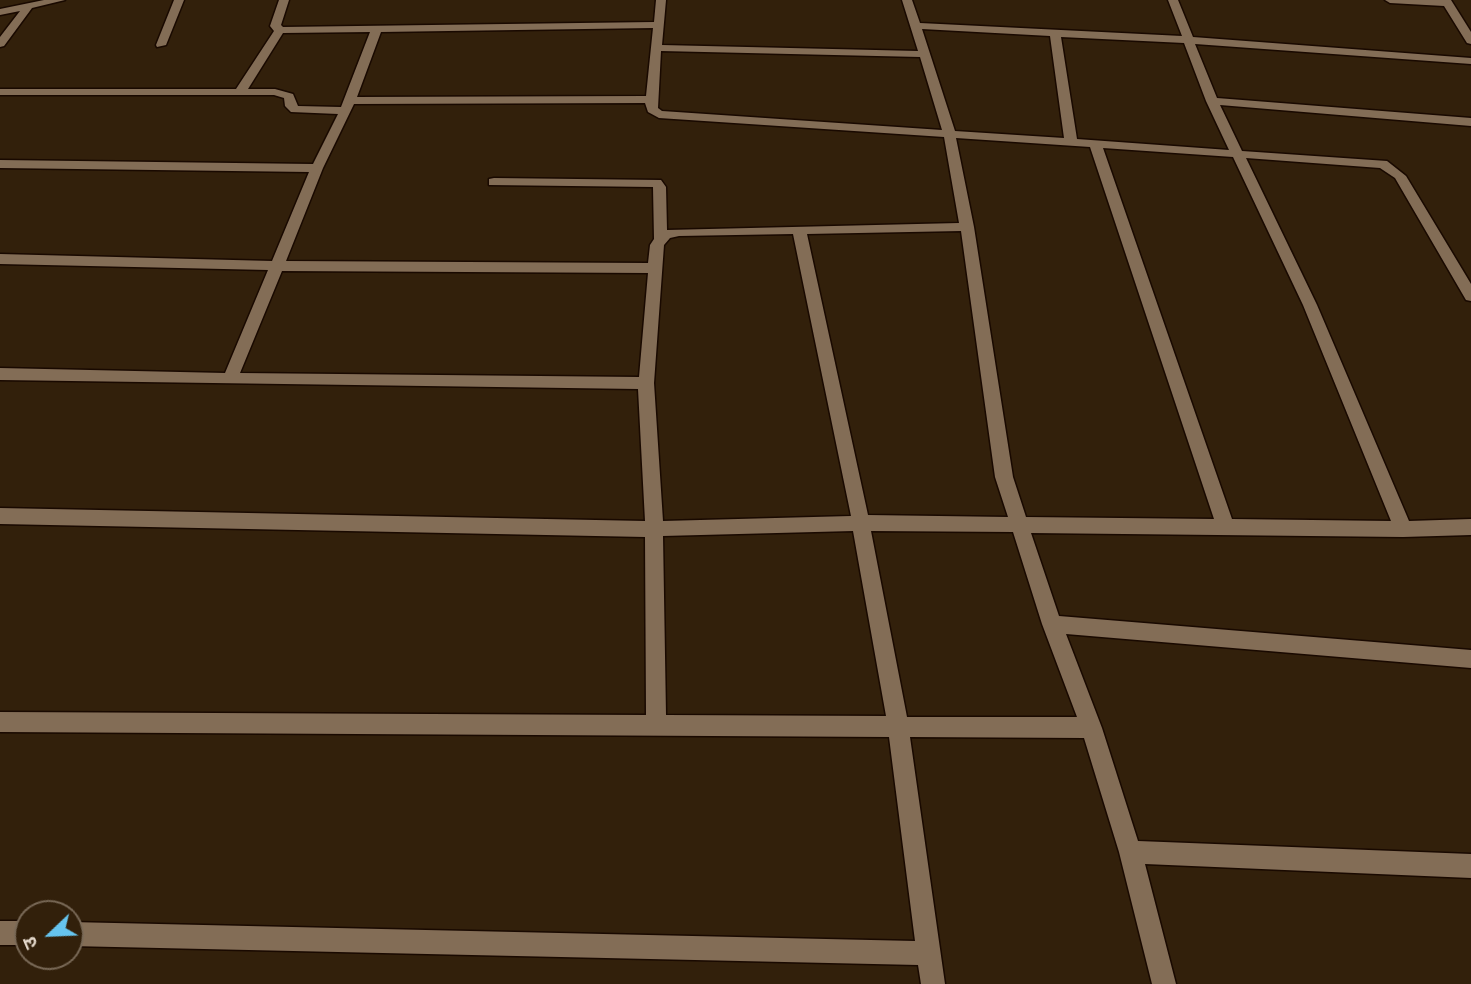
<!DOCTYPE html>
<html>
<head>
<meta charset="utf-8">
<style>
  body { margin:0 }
  #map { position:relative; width:1471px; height:984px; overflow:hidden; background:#32200b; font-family:"Sofia Sans Condensed","Noto Sans Devanagari",sans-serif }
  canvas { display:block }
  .north { position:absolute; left:14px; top:900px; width:70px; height:70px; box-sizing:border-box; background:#32200b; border:2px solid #796957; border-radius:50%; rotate:247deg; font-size:19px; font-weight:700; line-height:28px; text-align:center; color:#e3d7ca }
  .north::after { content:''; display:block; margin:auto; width:24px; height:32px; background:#66c4ef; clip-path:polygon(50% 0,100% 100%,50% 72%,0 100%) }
</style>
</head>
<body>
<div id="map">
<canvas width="1471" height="984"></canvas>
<div class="north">उ</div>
</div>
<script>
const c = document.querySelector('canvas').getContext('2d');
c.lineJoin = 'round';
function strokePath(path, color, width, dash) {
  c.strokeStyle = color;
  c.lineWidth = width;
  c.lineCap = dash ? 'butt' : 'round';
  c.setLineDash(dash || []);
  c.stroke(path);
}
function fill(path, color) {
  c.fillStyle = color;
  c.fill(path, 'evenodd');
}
const minor = new Path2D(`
  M 44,0 L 65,0 L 32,8 L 4,46 L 0,47 L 0,37 L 20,11 L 0,15 L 0,9 Z
  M 174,0 L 184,0 L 166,45 L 157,47 L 156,45 Z
  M 279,0 L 289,0 L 281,25 L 283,27 L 654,22 L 656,0 L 666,0 L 662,45 L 918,51 L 902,0 L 912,0 L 920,23 L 1182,36 L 1168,0 L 1178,0 L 1193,37 L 1471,58 L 1471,64 L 1195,44 L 1217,98 L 1471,118 L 1471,126 L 1220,105 L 1242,151 L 1387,161 L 1406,176 L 1471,284 L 1471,301 L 1466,300 L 1395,178 L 1380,168 L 1246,158 L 1317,305 L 1409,521 L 1471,519 L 1471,535 L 1403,537 L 1031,533 L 1059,616 L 1471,650 L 1471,668 L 1066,634 L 1102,728 L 1138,841 L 1471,854 L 1471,878 L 1145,864 L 1176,984 L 1152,984 L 1119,852 L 1084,738 L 910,737 L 945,984 L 921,984 L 918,965 L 70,946 L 70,922 L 915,941 L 889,737 L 0,732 L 0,712 L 646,715 L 645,537 L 0,524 L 0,508 L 645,521 L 638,389 L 0,380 L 0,368 L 225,373 L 268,270 L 0,264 L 0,254 L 272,261 L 309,172 L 0,168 L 0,160 L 313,164 L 338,114 L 291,112 L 285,106 L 284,98 L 274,95 L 0,95 L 0,89 L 236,89 L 274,31 L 270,26 ZM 653,28 L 646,96 L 357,97 L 381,32 ZM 922,29 L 1050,36 L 1064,138 L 955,131 ZM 370,32 L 341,107 L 298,106 L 293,94 L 275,89 L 248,89 L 283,33 ZM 1061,37 L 1184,43 L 1206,101 L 1229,150 L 1077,139 ZM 661,51 L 920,57 L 942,130 L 662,111 L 658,108 ZM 645,103 L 648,112 L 659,118 L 944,137 L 959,223 L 667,230 L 666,187 L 661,180 L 494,178 L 489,179 L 489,185 L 653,187 L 654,239 L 650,245 L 648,263 L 286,261 L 323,168 L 354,104 ZM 956,138 L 1090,147 L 1214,519 L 1026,517 L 1013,477 L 974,227 ZM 1103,148 L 1233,157 L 1303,305 L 1391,521 L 1232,519 ZM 961,231 L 995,477 L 1008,517 L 868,515 L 807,234 ZM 793,234 L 851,516 L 663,521 L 654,383 L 664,245 L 670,238 L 679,236 ZM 282,271 L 648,273 L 639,377 L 240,373 ZM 853,531 L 886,716 L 666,715 L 663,536 ZM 871,531 L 1013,532 L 1042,624 L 1077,717 L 907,717 Z
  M 1385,0 L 1451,0 L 1471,32 L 1471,44 L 1467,43 L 1444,6 L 1390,3 Z
  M 0,921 L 28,921 L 28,945 L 0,945 Z`);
strokePath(minor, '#190900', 3);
fill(minor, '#836d56');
</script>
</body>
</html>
